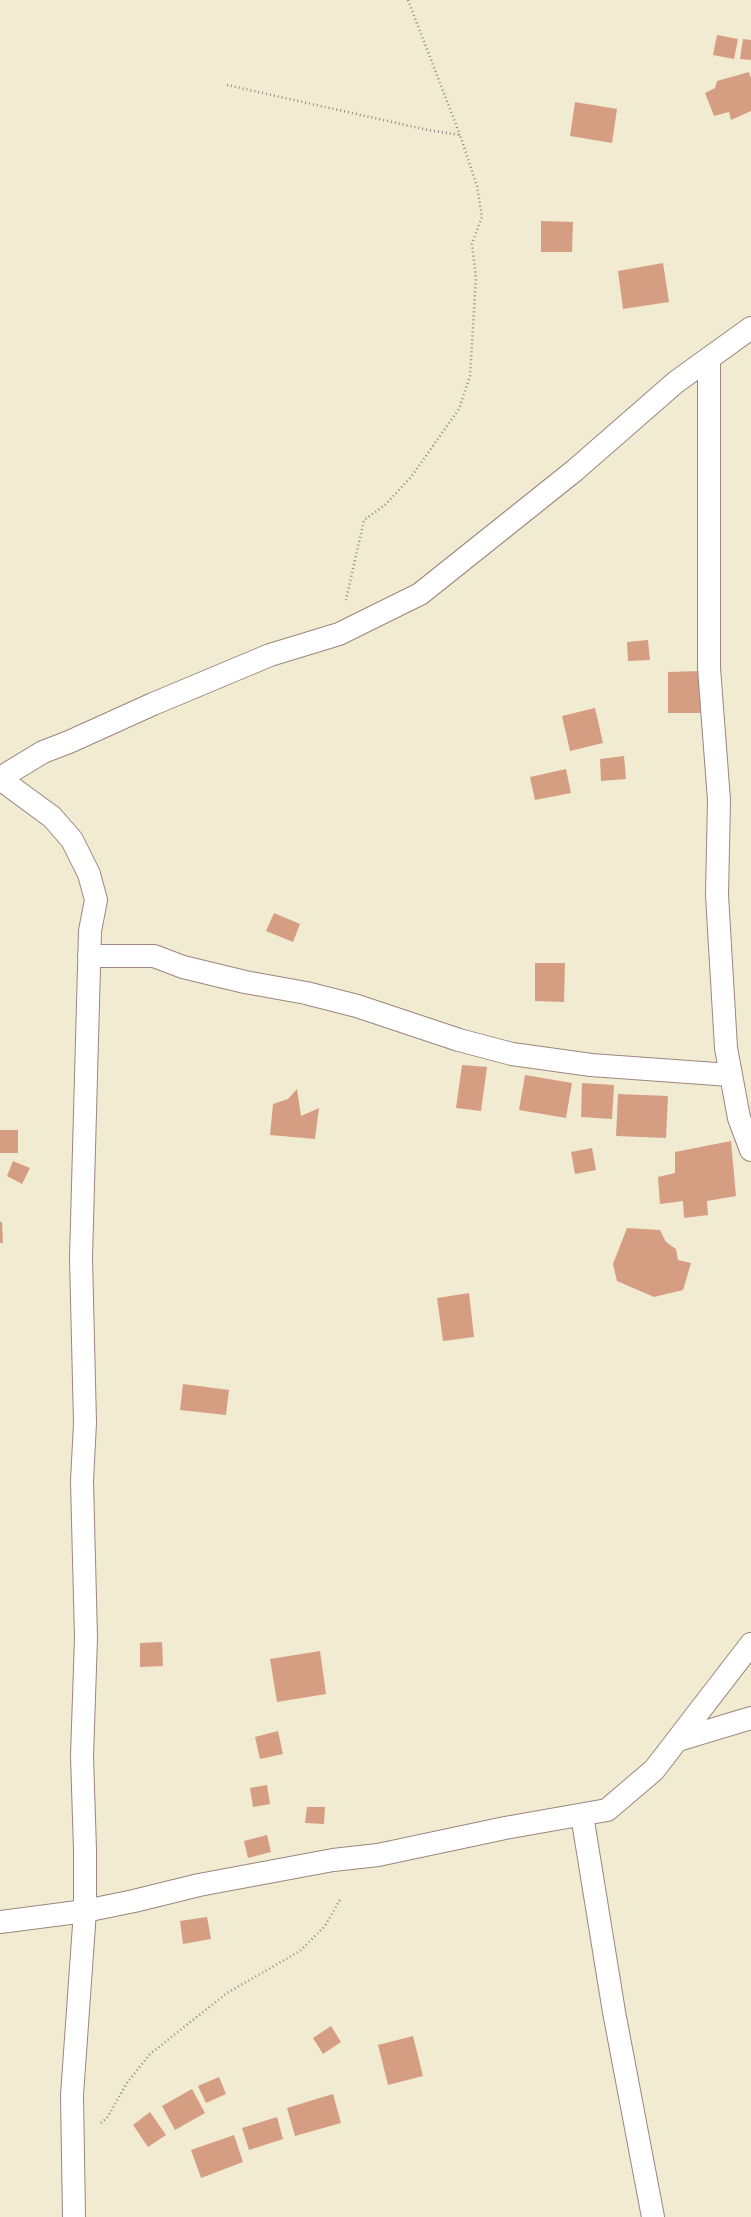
<!DOCTYPE html>
<html>
<head>
<meta charset="utf-8">
<style>
  body { margin:0 }
  canvas { display:block; background:#f1ebd2 }
</style>
</head>
<body>
<canvas width="751" height="2217"></canvas>
<script>
const c = document.querySelector('canvas').getContext('2d');
c.lineJoin = 'round';
function fill(path, color) {
  c.fillStyle = color;
  c.fill(path, 'evenodd');
}
function strokePath(path, color, width, dash) {
  c.strokeStyle = color;
  c.lineWidth = width;
  c.lineCap = dash ? 'butt' : 'round';
  c.setLineDash(dash || []);
  c.stroke(path);
}
fill(new Path2D(`
  M 717,35 L 738,39 L 734,59 L 713,55 Z
  M 743,39 L 751,40 L 751,60 L 740,59 Z
  M 749,72 L 751,79 L 751,111 L 731,120 L 729,112 L 714,116 L 705,93 L 715,88 L 717,81 Z
  M 575,102 L 617,109 L 612,143 L 570,136 Z
  M 541,221 L 573,222 L 572,252 L 541,252 Z
  M 663,263 L 669,302 L 623,309 L 618,271 Z
  M 648,640 L 650,660 L 628,661 L 627,642 Z
  M 700,671 L 700,713 L 668,713 L 668,672 Z
  M 595,708 L 603,743 L 570,751 L 562,716 Z
  M 624,756 L 626,779 L 601,781 L 600,759 Z
  M 566,769 L 571,793 L 535,800 L 530,777 Z
  M 274,913 L 300,924 L 293,942 L 266,931 Z
  M 535,963 L 565,963 L 564,1002 L 535,1001 Z
  M 462,1065 L 487,1067 L 481,1111 L 456,1108 Z
  M 525,1075 L 572,1083 L 566,1118 L 519,1110 Z
  M 582,1083 L 614,1085 L 612,1119 L 581,1117 Z
  M 297,1089 L 301,1116 L 319,1108 L 315,1139 L 270,1135 L 273,1104 L 288,1099 Z
  M 618,1094 L 668,1096 L 666,1138 L 616,1136 Z
  M 0,1130 L 18,1130 L 18,1153 L 0,1153 Z
  M 731,1141 L 736,1196 L 707,1201 L 708,1215 L 684,1218 L 683,1201 L 660,1204 L 658,1177 L 675,1173 L 675,1152 Z
  M 592,1148 L 596,1170 L 575,1174 L 571,1152 Z
  M 13,1161 L 30,1168 L 22,1184 L 7,1176 Z
  M 0,1222 L 2,1222 L 3,1243 L 0,1243 Z
  M 627,1228 L 660,1230 L 666,1242 L 676,1249 L 678,1260 L 691,1263 L 683,1290 L 654,1297 L 617,1281 L 613,1264 Z
  M 469,1293 L 474,1337 L 443,1341 L 437,1298 Z
  M 183,1384 L 229,1390 L 226,1415 L 180,1410 Z
  M 162,1642 L 163,1666 L 140,1667 L 140,1643 Z
  M 320,1651 L 326,1694 L 277,1702 L 270,1659 Z
  M 278,1731 L 283,1754 L 260,1759 L 255,1737 Z
  M 267,1785 L 270,1804 L 253,1807 L 250,1788 Z
  M 307,1807 L 325,1807 L 324,1824 L 305,1823 Z
  M 267,1835 L 271,1852 L 248,1858 L 244,1841 Z
  M 207,1917 L 211,1939 L 183,1944 L 180,1921 Z
  M 331,2026 L 341,2042 L 323,2054 L 313,2038 Z
  M 413,2036 L 423,2076 L 388,2085 L 378,2045 Z
  M 219,2077 L 226,2094 L 206,2103 L 198,2086 Z
  M 192,2089 L 205,2113 L 175,2130 L 162,2106 Z
  M 333,2094 L 341,2123 L 295,2136 L 287,2108 Z
  M 150,2112 L 166,2135 L 148,2147 L 133,2125 Z
  M 277,2117 L 283,2139 L 249,2150 L 242,2128 Z
  M 234,2135 L 243,2162 L 201,2178 L 191,2150 Z`), '#d59e82');
const minor = new Path2D(`
  M 709,358 L 709,668 L 719,800 L 717,895 L 726,1048 L 739,1118 L 751,1150
  M 0,778 L 43,752 L 69,742 L 153,704 L 270,655 L 339,634 L 420,594 L 574,471 L 676,382 L 751,328
  M 0,779 L 52,817 L 72,840 L 89,874 L 96,900 L 90,931 L 81,1258 L 85,1423 L 82,1481 L 86,1638 L 82,1756 L 85,1850 L 85,1911 L 72,2095 L 74,2217
  M 89,956 L 154,956 L 183,967 L 245,982 L 306,993 L 357,1006 L 459,1040 L 512,1054 L 591,1065 L 730,1075
  M 678,1740 L 751,1718
  M 582,1815 L 614,2012 L 653,2217
  M 0,1922 L 85,1911 L 134,1901 L 199,1885 L 333,1860 L 378,1855 L 505,1828 L 607,1810 L 654,1770 L 751,1644`);
strokePath(minor, '#9e857e', 24);
strokePath(new Path2D(`
  M 408,0 L 460,135
  M 227,85 L 428,130 L 460,135 L 477,186 L 482,217 L 472,244 L 476,278 L 470,376 L 459,409 L 411,477 L 385,505 L 364,520 L 346,600
  M 101,2123 L 107,2118 L 127,2083 L 150,2054 L 227,1993 L 300,1951 L 325,1926 L 341,1898`), '#9e857e', 2.5, [1, 3]);
strokePath(minor, '#fff', 22);
</script>
</body>
</html>
